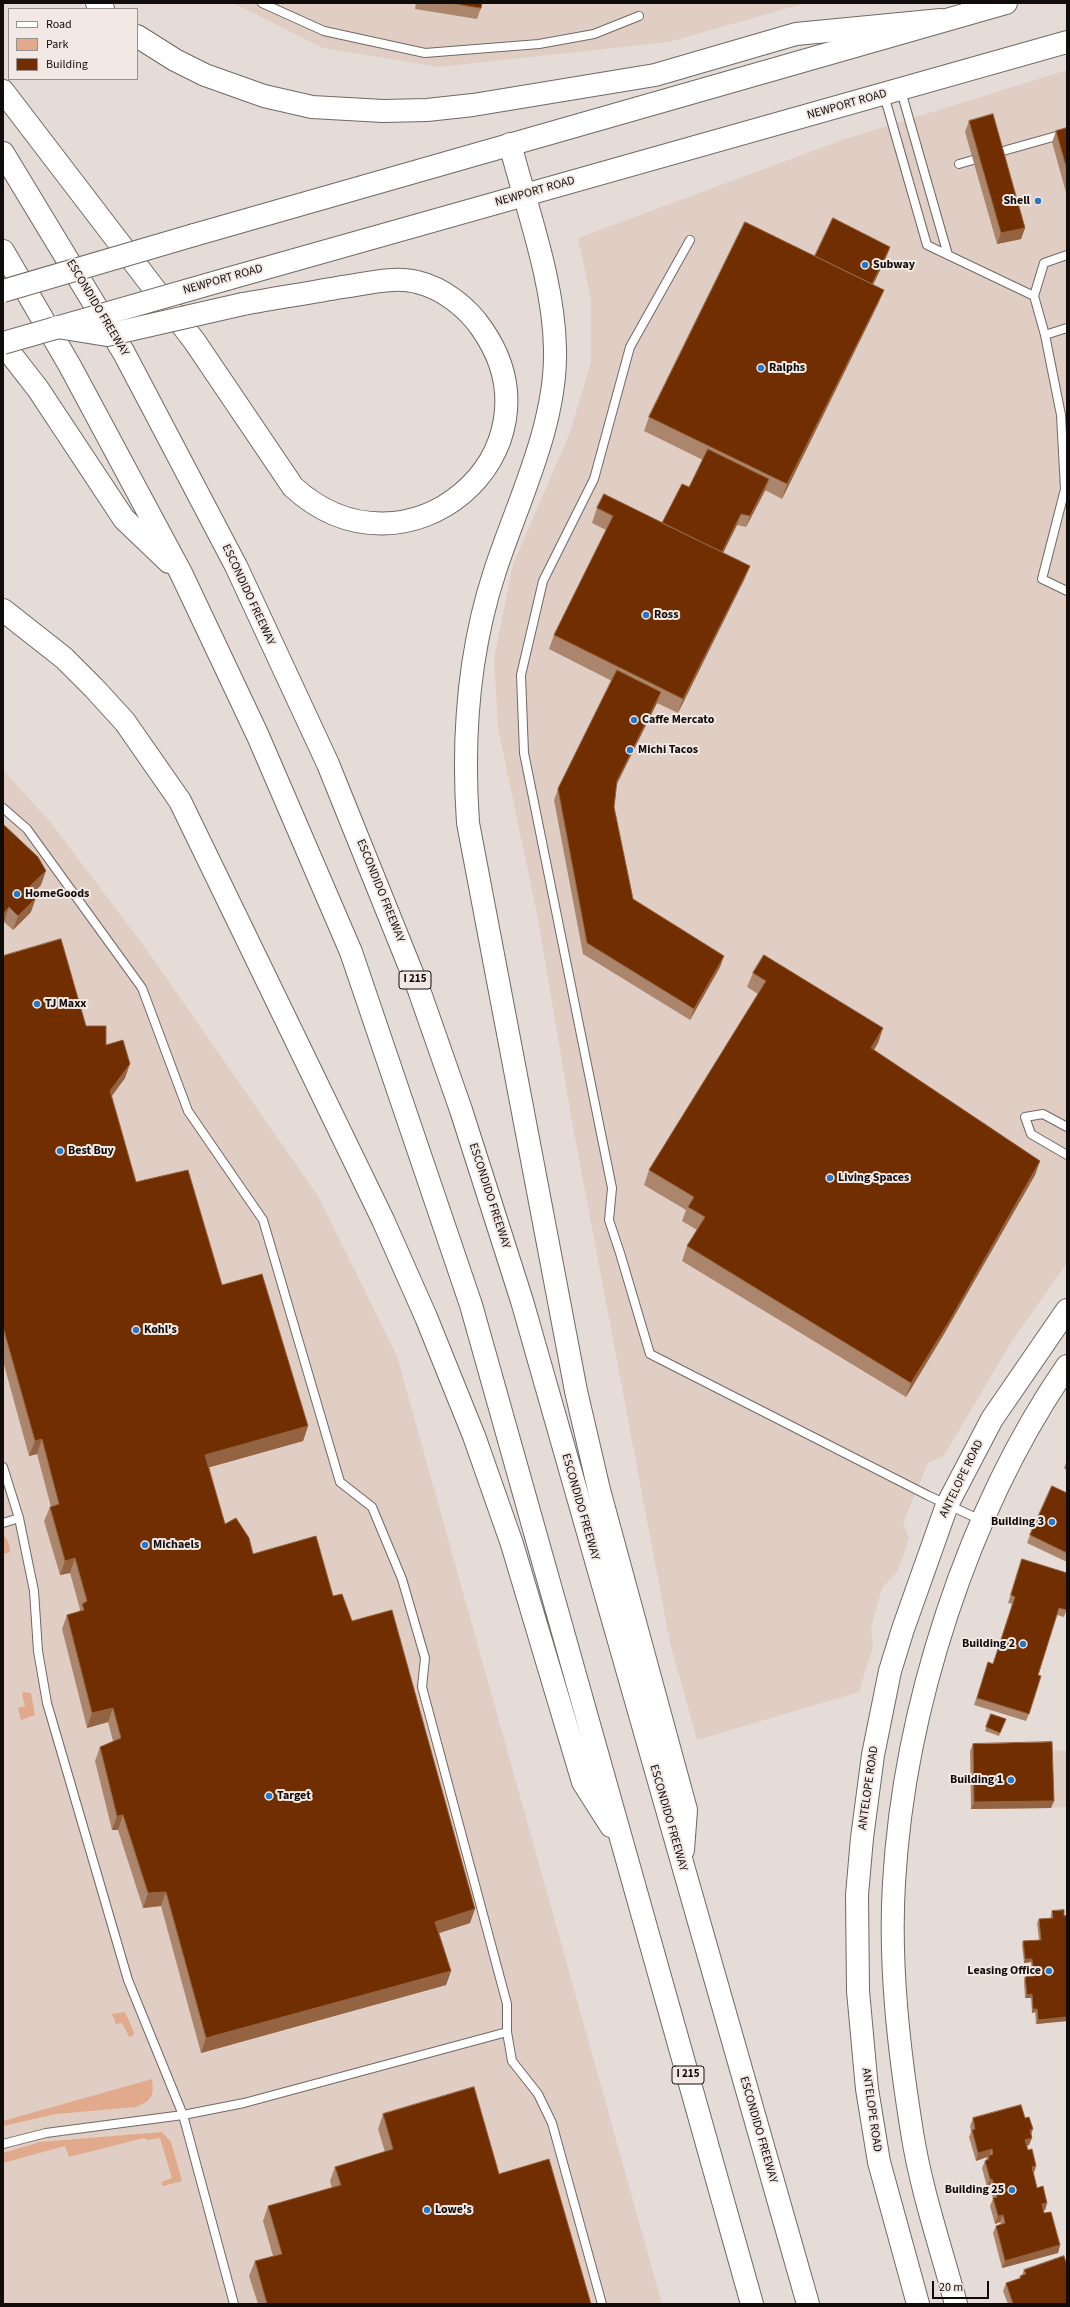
<!DOCTYPE html>
<html>
<head>
<meta charset="utf-8">
<style>
  body { margin:0 }
  #map { position:relative; width:1070px; height:2307px; overflow:hidden; background:#e6dcd7; font-family:"Source Sans 3",sans-serif }
  canvas { display:block }
  .frame { position:absolute; inset:0; border:4px solid #100c0b; pointer-events:none }
  .legend { position:absolute; left:8px; top:8px; width:130px; height:72px; box-sizing:border-box; background:#f3e9e4; border:1px solid #98918d; margin:0; padding:5px 7px; list-style:none; font-size:12px; color:#100c0b }
  .legend li { display:flex; align-items:center; gap:8px; height:20px }
  .legend b { width:20px; border:1px solid #98918d }
  .scale { position:absolute; left:932px; top:2281px; width:57px; height:18px; box-sizing:border-box; border:2px solid #100c0b; border-top:0; padding-left:5px; font-size:12px; line-height:14px; white-space:nowrap; color:#100c0b; -webkit-text-stroke:3px #f3e9e4; paint-order:stroke }
</style>
</head>
<body>
<div id="map">
<canvas width="1070" height="2307"></canvas>
<div class="frame"></div>
<ul class="legend">
<li><b style="height:5px;background:#fff"></b>Road</li>
<li><b style="height:11px;background:#e2aa8d"></b>Park</li>
<li><b style="height:11px;background:#712f01"></b>Building</li>
</ul>
<div class="scale">20 m</div>
</div>
<script>
const c = document.querySelector('canvas').getContext('2d');
c.lineJoin = 'round';
function fill(path, color) {
  c.fillStyle = color;
  c.fill(path, 'evenodd');
}
function strokePath(path, color, width, dash) {
  c.strokeStyle = color;
  c.lineWidth = width;
  c.lineCap = dash ? 'butt' : 'round';
  c.setLineDash(dash || []);
  c.stroke(path);
}
function label(font, color, halo, rows, align = 'center') {
  c.font = font + ' "Source Sans 3",sans-serif';
  c.lineWidth = 4;
  c.setLineDash([]);
  c.textBaseline = 'middle';
  c.strokeStyle = halo;
  c.fillStyle = color;
  for (const [text, x, y, turn = 0] of rows) {
    c.save();
    c.translate(x, y);
    c.rotate((+turn || 0) * Math.PI / 180);
    c.textAlign = isNaN(turn) ? turn : align;
    if (halo) c.strokeText(text, 0, 0);
    c.fillText(text, 0, 0);
    c.restore();
  }
}
fill(new Path2D(`
  M 233,3 L 806,3 L 669,42 L 439,67 L 323,48 Z
  M 1067,70 L 1067,1263 L 1010,1344 L 944,1456 L 928,1463 L 903,1523 L 909,1538 L 898,1571 L 882,1588 L 871,1628 L 873,1646 L 859,1692 L 697,1740 L 670,1643 L 573,1127 L 538,919 L 498,728 L 494,658 L 513,564 L 569,435 L 591,362 L 591,300 L 578,238 L 842,140 Z
  M 3,770 L 52,824 L 147,950 L 318,1196 L 397,1356 L 662,2304 L 3,2304 Z
  M 1050,1750 L 1067,1751 L 1067,1807 L 1051,1808 Z`), '#e0cec5');
fill(new Path2D(`
  M 3,1535 C 8,1540 10,1544 10,1552 L 3,1554 Z
  M 24,1692 L 31,1693 L 35,1715 L 21,1720 L 18,1708 L 25,1706 L 22,1694 Z
  M 125,2012 L 134,2032 L 133,2036 L 129,2037 L 122,2023 L 116,2024 L 112,2014 Z
  M 152,2079 C 154,2097 152,2100 136,2107 L 56,2114 L 3,2126 L 3,2121 Z
  M 162,2132 L 171,2142 L 182,2181 L 163,2186 L 161,2182 L 172,2178 L 160,2138 L 148,2140 L 144,2138 L 69,2157 L 65,2146 L 3,2163 L 3,2153 L 40,2142 Z`), '#e2aa8d');
const service = new Path2D(`
  M 262,3 L 324,31 L 425,53 L 539,44 L 594,34 L 639,16
  M 901,91 L 948,255
  M 884,95 L 927,245 L 1034,296
  M 996,153 L 1067,133
  M 959,164 L 973,160
  M 690,240 L 630,347 L 594,479 L 543,581 L 521,675 L 524,753 L 612,1188 L 609,1220 L 620,1253 L 650,1354 L 929,1496 L 983,1521
  M 1067,255 L 1044,263 L 1034,296 L 1045,335 L 1061,415 L 1065,489 L 1042,579 L 1067,591
  M 1045,335 L 1067,328
  M 3,808 L 27,829 L 142,988 L 188,1111 L 263,1220 L 340,1482 L 372,1507 L 402,1579 L 425,1658 L 422,1687 L 507,2004 L 507,2032 L 512,2061 L 538,2094 L 552,2123 L 602,2304
  M 1067,1127 L 1043,1114 L 1025,1117 L 1031,1134 L 1067,1155
  M 3,1467 L 19,1518 L 34,1591 L 38,1651 L 47,1703 L 128,1980 L 183,2115 L 234,2304
  M 3,1523 L 19,1518
  M 3,2144 L 46,2133 L 183,2115 L 244,2103 L 507,2032`);
const secondary = new Path2D(`
  M 918,2304 L 879,2162 L 867,2089 L 858,1991 L 857,1895 L 862,1838 L 873,1755 L 890,1671 L 903,1629 L 947,1505 L 992,1419 L 1067,1310
  M 956,2304 C 941,2248 921,2190 912,2132 C 899,2051 889,1966 894,1883 C 904,1709 968,1510 1067,1366`);
const primary = new Path2D(`
  M 194,235 L 1006,3
  M 227,279 L 1067,42`);
const motorway = new Path2D(`
  M 97,3 L 103,9
  M 137,36 L 175,60 L 205,75 L 264,96 L 312,107 L 383,111 L 427,110 L 473,105 L 655,75 L 796,34 L 941,20
  M 3,91 L 195,342 L 293,487 C 407,591 568,452 482,329 C 468,308 443,288 417,282 C 394,276 365,284 342,287 C 309,293 276,298 243,304
  M 510,144 C 527,209 554,282 555,349 C 557,424 518,501 495,571 C 468,653 462,737 468,823 L 576,1391 L 599,1490 L 686,1810 L 683,1850
  M 3,153 L 124,353 L 236,566 L 328,764 L 419,990 L 461,1110 L 522,1301 L 808,2304
  M 3,251 L 70,366 L 181,573 L 258,736 L 351,952 L 471,1305 L 752,2304
  M 3,344 L 38,389 L 124,519 L 169,562
  M 3,610 L 64,658 L 94,688 L 125,722 L 180,801 L 383,1220 L 426,1317 L 474,1436 L 512,1544 L 583,1782 L 611,1826`);
strokePath(service, '#716864', 10);
strokePath(secondary, '#716864', 24);
strokePath(primary, '#716864', 24);
strokePath(motorway, '#716864', 24);
strokePath(service, '#fff', 8);
strokePath(secondary, '#fff', 22);
strokePath(primary, '#fff', 22);
strokePath(motorway, '#fff', 22);
const primaryBridge = new Path2D(`
  M 3,291 L 194,235
  M 3,343 L 227,279`);
const motorwayBridge = new Path2D(`
  M 57,327 L 107,335 L 243,304`);
strokePath(primaryBridge, '#716864', 24, []);
strokePath(motorwayBridge, '#716864', 24, []);
strokePath(primaryBridge, '#fff', 22);
strokePath(motorwayBridge, '#fff', 22);
fill(new Path2D(`
  M 416,3 L 482,3 L 481,8 L 477,19 L 415,9 Z
  M 969,121 L 1025,228 L 1021,239 L 997,244 L 965,132 Z
  M 1067,128 L 1067,196 L 1052,142 L 1056,131 Z
  M 890,247 L 886,258 L 873,285 L 884,290 L 878,304 L 782,499 L 765,490 L 746,527 L 737,525 L 723,553 L 750,566 L 744,580 L 678,713 L 657,703 L 616,784 L 614,807 L 633,899 L 724,956 L 720,967 L 690,1020 L 583,954 L 554,800 L 558,789 L 612,681 L 549,649 L 554,635 L 606,530 L 592,523 L 597,508 L 662,523 L 689,487 L 703,460 L 644,431 L 649,417 L 815,256 Z
  M 3,824 L 41,885 L 32,894 L 31,912 L 13,930 L 4,922 L 3,923 Z
  M 3,956 L 86,1026 L 106,1045 L 125,1078 L 112,1096 L 136,1182 L 222,1285 L 308,1426 L 303,1441 L 209,1467 L 225,1524 L 253,1554 L 333,1596 L 352,1621 L 470,1923 L 439,1933 L 451,1971 L 446,1985 L 201,2053 L 161,1906 L 143,1908 L 118,1830 L 112,1830 L 95,1761 L 100,1747 L 113,1741 L 108,1722 L 87,1728 L 62,1629 L 67,1615 L 79,1612 L 80,1609 L 70,1573 L 60,1575 L 44,1521 L 50,1507 L 51,1507 L 37,1454 L 29,1456 L 3,1361 Z
  M 753,973 L 883,1028 L 878,1043 L 874,1050 L 1040,1161 L 1035,1175 L 944,1334 L 906,1397 L 682,1261 L 687,1246 L 697,1230 L 682,1221 L 686,1210 L 644,1185 L 649,1170 L 758,994 L 747,987 Z
  M 1067,1460 L 1067,1471 L 1064,1468 Z
  M 1067,1493 L 1067,1562 L 1027,1543 L 1030,1535 Z
  M 1022,1559 L 1067,1609 L 1064,1617 L 1057,1615 L 1038,1675 L 1029,1714 L 1026,1721 L 974,1705 L 988,1662 L 993,1664 L 1012,1604 L 1008,1603 Z
  M 991,1714 L 1006,1719 L 999,1736 L 985,1731 Z
  M 973,1744 L 1051,1808 L 971,1809 L 970,1751 Z
  M 1052,1911 L 1067,2021 L 1036,2024 L 1035,2012 L 1032,2013 L 1031,1998 L 1025,1998 L 1024,1981 L 1025,1977 L 1032,1976 L 1031,1962 L 1024,1963 L 1022,1945 L 1023,1941 L 1039,1940 L 1037,1923 L 1039,1919 L 1051,1918 L 1051,1915 Z
  M 383,2114 L 499,2174 L 591,2304 L 258,2304 L 249,2276 L 255,2261 L 273,2256 L 263,2221 L 268,2206 L 332,2188 L 330,2181 L 335,2167 L 385,2152 L 378,2129 Z
  M 973,2118 L 1025,2118 L 1031,2135 L 1029,2145 L 1026,2146 L 1037,2188 L 1047,2203 L 1045,2210 L 1044,2210 L 1044,2213 L 1060,2245 L 1058,2253 L 1002,2268 L 993,2233 L 996,2226 L 1001,2224 L 1000,2222 L 995,2224 L 990,2206 L 993,2199 L 990,2186 L 987,2187 L 982,2168 L 985,2161 L 986,2160 L 987,2157 L 976,2161 L 969,2137 L 971,2132 L 970,2126 Z
  M 1024,2270 L 1067,2304 L 1008,2304 L 1003,2291 L 1006,2283 L 1019,2279 L 1020,2276 L 1022,2275 Z`), '#ac866c');
fill(new Path2D(`
  M 1025,228 L 1021,239 L 997,244 L 1001,233 Z
  M 890,247 L 886,258 L 866,299 L 870,288 Z
  M 884,290 L 878,304 L 782,499 L 787,484 Z
  M 769,479 L 765,491 L 746,527 L 750,516 Z
  M 741,514 L 737,525 L 716,567 L 720,556 Z
  M 750,566 L 744,580 L 678,713 L 683,699 Z
  M 661,692 L 657,703 L 613,792 L 617,781 Z
  M 46,871 L 41,885 L 22,904 L 27,889 Z
  M 36,898 L 31,912 L 13,930 L 18,916 Z
  M 9,907 L 4,922 L 3,923 L 3,914 Z
  M 724,956 L 720,967 L 690,1020 L 694,1009 Z
  M 883,1028 L 878,1043 L 866,1063 L 871,1048 Z
  M 130,1064 L 125,1078 L 105,1105 L 110,1091 Z
  M 1040,1161 L 1035,1175 L 944,1334 L 906,1397 L 911,1383 Z
  M 308,1426 L 303,1441 L 200,1470 L 205,1455 Z
  M 42,1439 L 37,1454 L 29,1456 L 35,1441 Z
  M 75,1558 L 70,1573 L 60,1575 L 65,1561 Z
  M 113,1708 L 108,1722 L 87,1728 L 92,1713 Z
  M 1054,1801 L 1051,1808 L 971,1809 L 974,1802 Z
  M 123,1815 L 118,1830 L 112,1830 L 117,1816 Z
  M 166,1892 L 161,1906 L 143,1908 L 148,1893 Z
  M 475,1909 L 470,1923 L 430,1936 L 435,1922 Z
  M 1025,1959 L 1032,1959 L 1031,1962 L 1024,1963 Z
  M 451,1971 L 446,1985 L 201,2053 L 206,2038 Z
  M 1032,1994 L 1031,1998 L 1025,1998 L 1027,1995 Z
  M 1033,2009 L 1037,2009 L 1035,2012 L 1032,2013 Z
  M 1067,2017 L 1067,2021 L 1036,2024 L 1038,2020 Z
  M 1033,2129 L 1030,2137 L 1030,2130 Z
  M 1032,2138 L 1029,2145 L 1022,2147 L 1025,2140 Z
  M 992,2149 L 989,2157 L 988,2156 L 987,2157 L 976,2161 L 978,2153 Z
  M 1036,2166 L 1034,2173 L 1032,2167 Z
  M 990,2179 L 992,2179 L 990,2186 L 987,2187 Z
  M 1047,2203 L 1045,2210 L 1039,2211 L 1042,2204 Z
  M 1003,2215 L 1000,2222 L 995,2224 L 998,2216 Z
  M 1060,2245 L 1058,2253 L 1002,2268 L 1005,2261 Z`), '#946341');
const building = new Path2D(`
  M 450,3 L 482,3 L 481,8 Z
  M 993,114 L 1025,228 L 1001,233 L 969,121 Z
  M 1067,128 L 1067,170 L 1056,131 Z
  M 833,218 L 890,247 L 872,284 L 815,256 Z
  M 745,222 L 884,290 L 787,484 L 649,417 Z
  M 708,449 L 769,479 L 750,516 L 741,514 L 722,552 L 662,523 L 682,484 L 689,487 Z
  M 604,494 L 750,566 L 683,699 L 554,635 L 613,516 L 597,508 Z
  M 617,670 L 661,692 L 617,781 L 614,807 L 633,899 L 724,956 L 694,1009 L 587,943 L 558,789 Z
  M 3,824 L 38,857 L 46,871 L 27,889 L 36,898 L 18,916 L 9,907 L 3,914 Z
  M 61,939 L 86,1026 L 106,1026 L 106,1045 L 123,1040 L 130,1064 L 110,1091 L 136,1182 L 188,1170 L 222,1285 L 262,1274 L 308,1426 L 205,1455 L 225,1524 L 236,1518 L 249,1538 L 253,1554 L 316,1536 L 333,1596 L 342,1594 L 352,1621 L 392,1610 L 475,1909 L 435,1922 L 451,1971 L 206,2038 L 166,1892 L 148,1893 L 123,1815 L 117,1816 L 100,1747 L 121,1738 L 113,1708 L 92,1713 L 67,1615 L 84,1610 L 82,1604 L 87,1601 L 75,1558 L 65,1561 L 50,1507 L 59,1504 L 42,1439 L 35,1441 L 3,1327 L 3,956 Z
  M 764,955 L 883,1028 L 871,1048 L 1040,1161 L 950,1320 L 911,1383 L 687,1246 L 705,1217 L 688,1207 L 694,1197 L 649,1170 L 766,981 L 753,973 Z
  M 1052,1486 L 1067,1493 L 1067,1553 L 1030,1535 Z
  M 1022,1559 L 1067,1573 L 1067,1610 L 1059,1608 L 1038,1675 L 1041,1676 L 1029,1714 L 977,1698 L 988,1662 L 993,1664 L 1015,1597 L 1011,1595 Z
  M 991,1714 L 1006,1719 L 1000,1733 L 986,1727 Z
  M 1052,1742 L 1054,1801 L 974,1802 L 973,1744 Z
  M 1064,1910 L 1064,1916 L 1067,1915 L 1067,2017 L 1038,2020 L 1037,2009 L 1033,2009 L 1032,1994 L 1027,1995 L 1025,1977 L 1034,1976 L 1032,1959 L 1025,1959 L 1023,1941 L 1041,1940 L 1039,1919 L 1053,1918 L 1052,1911 Z
  M 474,2087 L 499,2174 L 549,2159 L 591,2304 L 267,2304 L 255,2261 L 282,2254 L 268,2206 L 341,2185 L 335,2167 L 393,2149 L 383,2114 Z
  M 1021,2105 L 1025,2118 L 1029,2117 L 1033,2129 L 1030,2130 L 1032,2138 L 1025,2140 L 1028,2150 L 1032,2149 L 1036,2166 L 1032,2167 L 1037,2188 L 1043,2186 L 1047,2203 L 1042,2204 L 1044,2213 L 1051,2212 L 1060,2245 L 1005,2261 L 996,2226 L 1005,2223 L 1003,2215 L 998,2216 L 993,2198 L 997,2197 L 992,2179 L 990,2179 L 985,2161 L 989,2159 L 988,2156 L 993,2154 L 992,2149 L 978,2153 L 972,2130 L 975,2129 L 973,2118 Z
  M 1064,2256 L 1067,2265 L 1067,2304 L 1013,2304 L 1006,2283 L 1021,2278 L 1020,2276 L 1026,2274 L 1024,2270 Z`);
fill(building, '#712f01');
strokePath(building, '#946341', 1);
for (const [x, y, r, color] of [
  [1038,201,4,"#2976c5"],
  [865,265,4,"#2976c5"],
  [761,368,4,"#2976c5"],
  [646,615,4,"#2976c5"],
  [634,720,4,"#2976c5"],
  [630,750,4,"#2976c5"],
  [17,894,4,"#2976c5"],
  [37,1004,4,"#2976c5"],
  [60,1151,4,"#2976c5"],
  [830,1178,4,"#2976c5"],
  [136,1330,4,"#2976c5"],
  [1052,1522,4,"#2976c5"],
  [145,1545,4,"#2976c5"],
  [1023,1644,4,"#2976c5"],
  [1011,1780,4,"#2976c5"],
  [269,1796,4,"#2976c5"],
  [1049,1971,4,"#2976c5"],
  [1012,2190,4,"#2976c5"],
  [427,2210,4,"#2976c5"]
]) {
  const dot = new Path2D();
  dot.arc(x, y, r, 0, 2 * Math.PI);
  c.fillStyle = color;
  c.fill(dot);
  strokePath(dot, '#f3e9e4', 1.5);
}
for (const [x, y, w] of [
  [415,980,32],
  [688,2075,32]
]) {
  const box = new Path2D();
  box.roundRect(x - w / 2, y - 9, w, 18, 3);
  c.fillStyle = '#f3e9e4';
  c.fill(box);
  strokePath(box, '#100c0b', 1);
}
label('bold 11px', '#100c0b', null, [
  ["I 215",415,980],
  ["I 215",688,2075]
]);
label('12px', '#100c0b', '#f3e9e4', [
  ["NEWPORT ROAD",847,105,-16],
  ["NEWPORT ROAD",535,192,-16],
  ["NEWPORT ROAD",223,280,-16],
  ["ESCONDIDO FREEWAY",97,308,59],
  ["ESCONDIDO FREEWAY",248,595,65],
  ["ESCONDIDO FREEWAY",380,891,68],
  ["ESCONDIDO FREEWAY",489,1196,72],
  ["ANTELOPE ROAD",962,1479,-64],
  ["ESCONDIDO FREEWAY",580,1507,74],
  ["ANTELOPE ROAD",869,1788,-82],
  ["ESCONDIDO FREEWAY",668,1818,74],
  ["ANTELOPE ROAD",871,2110,82],
  ["ESCONDIDO FREEWAY",758,2130,74]
]);
label('bold 12px', '#100c0b', '#f3e9e4', [
  ["Shell",1030,201,"right"],
  ["Subway",873,265],
  ["Ralphs",769,368],
  ["Ross",654,615],
  ["Caffe Mercato",642,720],
  ["Michi Tacos",638,750],
  ["HomeGoods",25,894],
  ["TJ Maxx",45,1004],
  ["Best Buy",68,1151],
  ["Living Spaces",838,1178],
  ["Kohl's",144,1330],
  ["Building 3",1044,1522,"right"],
  ["Michaels",153,1545],
  ["Building 2",1015,1644,"right"],
  ["Building 1",1003,1780,"right"],
  ["Target",277,1796],
  ["Leasing Office",1041,1971,"right"],
  ["Building 25",1004,2190,"right"],
  ["Lowe's",435,2210]
], 'left');
</script>
</body>
</html>
